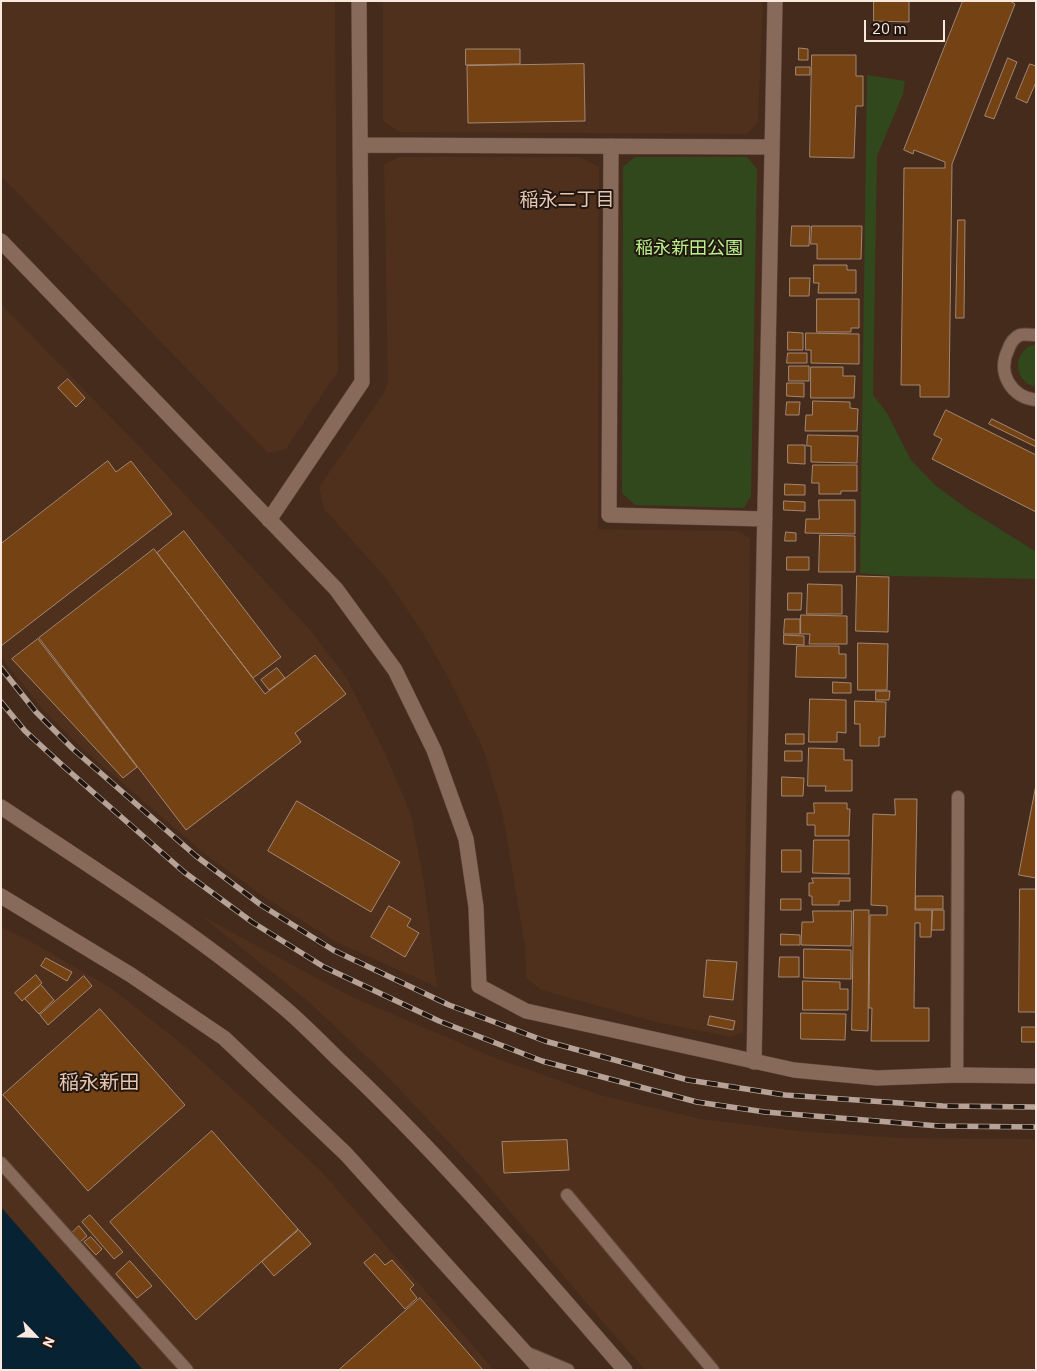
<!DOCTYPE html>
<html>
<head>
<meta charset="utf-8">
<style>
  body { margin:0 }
  #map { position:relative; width:1037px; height:1371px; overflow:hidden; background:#442b1c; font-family:"IBM Plex Sans",sans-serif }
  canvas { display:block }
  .frame { position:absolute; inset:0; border:2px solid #f9e8de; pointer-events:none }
  .north { position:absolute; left:10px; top:1311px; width:50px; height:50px; -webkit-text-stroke:4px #221710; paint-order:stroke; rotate:114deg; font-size:14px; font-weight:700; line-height:20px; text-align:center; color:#f9e8de }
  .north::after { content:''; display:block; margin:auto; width:18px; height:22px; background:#f9e8de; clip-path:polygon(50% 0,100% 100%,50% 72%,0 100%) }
  .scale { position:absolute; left:864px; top:20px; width:81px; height:22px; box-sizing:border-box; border:2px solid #f9e8de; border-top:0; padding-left:6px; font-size:15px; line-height:18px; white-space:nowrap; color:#f9e8de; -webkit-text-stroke:4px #221710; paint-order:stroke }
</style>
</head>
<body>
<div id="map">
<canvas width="1037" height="1371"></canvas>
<div class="frame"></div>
<div class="north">N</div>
<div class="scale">20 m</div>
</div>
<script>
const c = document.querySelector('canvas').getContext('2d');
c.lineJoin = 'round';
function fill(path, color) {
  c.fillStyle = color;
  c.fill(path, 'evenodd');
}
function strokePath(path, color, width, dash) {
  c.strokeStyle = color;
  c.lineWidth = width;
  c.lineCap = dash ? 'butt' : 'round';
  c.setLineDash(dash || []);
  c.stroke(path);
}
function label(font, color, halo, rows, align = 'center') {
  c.font = font + ' "IBM Plex Sans","Noto Sans JP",sans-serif';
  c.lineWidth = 4;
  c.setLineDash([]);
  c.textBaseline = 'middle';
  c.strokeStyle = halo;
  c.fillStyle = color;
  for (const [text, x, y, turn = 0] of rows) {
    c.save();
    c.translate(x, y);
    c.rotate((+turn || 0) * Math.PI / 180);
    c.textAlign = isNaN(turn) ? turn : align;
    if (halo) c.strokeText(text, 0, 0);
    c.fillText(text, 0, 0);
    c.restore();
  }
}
fill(new Path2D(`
  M 1,1 L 335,1 L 338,371 L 286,449 L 268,453 L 1,176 Z
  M 383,1 L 763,1 L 758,122 L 747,134 L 400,132 L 383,121 Z
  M 398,157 L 580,157 L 599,167 L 598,529 L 738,531 L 750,538 L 743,1032 L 731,1037 L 656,1022 L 541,990 L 526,978 L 525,946 L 503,816 L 484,751 L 452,685 L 423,633 L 385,577 L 324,509 L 319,487 L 382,396 L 388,383 L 384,165 Z
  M 1,304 L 166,474 L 311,631 L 346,677 L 384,751 L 411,814 L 424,882 L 437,987 L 338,943 L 267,899 L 205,854 L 83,749 L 43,710 L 1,657 Z
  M 200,915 L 350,996 L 493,1057 L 600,1095 L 701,1119 L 809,1132 L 902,1138 L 1036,1139 L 1036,1370 L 645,1370 L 594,1312 L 481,1177 L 389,1078 L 308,1001 Z
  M 1,927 L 30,941 L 111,988 L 186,1047 L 250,1105 L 321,1171 L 494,1370 L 143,1370 L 1,1207 Z`), '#4f301c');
fill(new Path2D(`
  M 867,75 L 905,81 L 903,94 L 877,156 L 873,395 L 887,413 L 911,460 L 935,485 L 966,508 L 1035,551 L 1036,579 L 893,576 L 860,573 Z
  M 635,157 L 747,157 L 757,169 L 751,496 L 744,508 L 635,505 L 622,493 L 623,167 Z
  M 1036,344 L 1036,387 C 1012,382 1012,349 1036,344 Z`), '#31481d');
fill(new Path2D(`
  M 1,1207 L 143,1370 L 1,1370 Z`), '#072233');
const building = new Path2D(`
  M 874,1 L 909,1 L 909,22 L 874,21 Z
  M 963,1 L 1010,1 L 1015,4 L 952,164 L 949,397 L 920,397 L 920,385 L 901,385 L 904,168 L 945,168 L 945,162 L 914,150 L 913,154 L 904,150 Z
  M 799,48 L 808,49 L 808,60 L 799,60 Z
  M 466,49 L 520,49 L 520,64 L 466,65 Z
  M 812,55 L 856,55 L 856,76 L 863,76 L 863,106 L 856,106 L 854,158 L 810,157 Z
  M 1008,58 L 1017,62 L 994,119 L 985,116 Z
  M 584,64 L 585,121 L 468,123 L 467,66 Z
  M 1030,64 L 1036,66 L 1036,82 L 1027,103 L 1016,98 Z
  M 796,67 L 810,67 L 810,75 L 796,75 Z
  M 958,220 L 965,220 L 964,318 L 956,318 Z
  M 792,226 L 810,226 L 809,246 L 791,246 Z
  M 812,226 L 862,226 L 861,259 L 817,259 L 817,244 L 811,244 Z
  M 814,265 L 847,265 L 847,270 L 856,270 L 856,293 L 818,293 L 819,283 L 814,283 Z
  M 790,278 L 810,278 L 809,296 L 790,296 Z
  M 817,299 L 859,299 L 859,328 L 851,328 L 851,332 L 817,332 Z
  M 788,332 L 803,333 L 803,350 L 788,350 Z
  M 806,333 L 859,334 L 859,364 L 811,363 L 811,350 L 806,350 Z
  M 788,353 L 807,353 L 807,363 L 787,363 Z
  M 789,366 L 809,366 L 809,381 L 789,381 Z
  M 811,367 L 843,367 L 843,376 L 855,376 L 854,398 L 811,398 Z
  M 68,379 L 85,398 L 76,407 L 58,388 Z
  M 787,383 L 804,383 L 804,397 L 787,396 Z
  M 813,401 L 850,402 L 850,408 L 858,409 L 857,431 L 805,431 L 806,415 L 812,415 Z
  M 787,402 L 800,402 L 799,415 L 786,415 Z
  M 946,410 L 1036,455 L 1036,512 L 932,459 L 942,439 L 934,435 Z
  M 992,419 L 1036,441 L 1036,447 L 989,424 Z
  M 808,435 L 858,436 L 857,463 L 811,462 L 811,446 L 807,446 Z
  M 788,445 L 805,445 L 805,464 L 788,463 Z
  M 108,461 L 116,472 L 131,461 L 172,514 L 1,646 L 1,544 Z
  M 813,465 L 857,465 L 857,491 L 841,491 L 841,494 L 819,494 L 819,483 L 812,483 Z
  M 785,484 L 805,485 L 805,495 L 785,495 Z
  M 819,500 L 855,500 L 855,534 L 805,533 L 806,519 L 819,519 Z
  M 784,501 L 805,502 L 805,511 L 784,510 Z
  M 184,531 L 281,657 L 253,678 L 157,553 Z
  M 786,532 L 796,533 L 796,541 L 785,541 Z
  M 820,535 L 855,536 L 855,572 L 819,572 Z
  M 154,549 L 265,694 L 315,655 L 346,694 L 295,733 L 301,742 L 186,830 L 39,638 Z
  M 787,557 L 809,557 L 809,570 L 787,570 Z
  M 857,576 L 889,577 L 888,632 L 856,631 Z
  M 808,584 L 842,585 L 842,614 L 807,614 Z
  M 788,593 L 802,593 L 801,610 L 788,610 Z
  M 801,615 L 847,616 L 847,644 L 809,644 L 810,634 L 801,634 Z
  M 785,619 L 800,619 L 800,634 L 784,634 Z
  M 784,635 L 804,636 L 804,645 L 784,644 Z
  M 38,639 L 137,767 L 123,778 L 12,659 Z
  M 858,643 L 888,644 L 887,690 L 858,690 Z
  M 797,646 L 839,646 L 839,654 L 846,654 L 846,678 L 796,677 Z
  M 277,668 L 285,678 L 269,690 L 261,680 Z
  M 833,682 L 851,683 L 851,693 L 833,693 Z
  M 876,691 L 890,691 L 889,700 L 876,700 Z
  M 810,699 L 846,700 L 846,733 L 837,732 L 837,742 L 809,742 Z
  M 855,701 L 886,702 L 885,737 L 879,737 L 879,746 L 860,746 L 860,724 L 855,724 Z
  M 786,734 L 804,734 L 804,744 L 786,744 Z
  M 809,748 L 844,749 L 844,760 L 852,760 L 852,791 L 825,791 L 826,786 L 808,786 Z
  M 785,751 L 802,751 L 802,761 L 785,761 Z
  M 782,777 L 804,778 L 803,796 L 782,796 Z
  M 1036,785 L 1036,878 L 1019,875 Z
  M 895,799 L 917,799 L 915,910 L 932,910 L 931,937 L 920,937 L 920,923 L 915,923 L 914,1008 L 929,1008 L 929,1041 L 871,1041 L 872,1008 L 869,1008 L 870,915 L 887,915 L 887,906 L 871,905 L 873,814 L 895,815 Z
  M 297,801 L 400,862 L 371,912 L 268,851 Z
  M 814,803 L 847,803 L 847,809 L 850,809 L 849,836 L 815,836 L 815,825 L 807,825 L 807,813 L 814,813 Z
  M 814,840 L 849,840 L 849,874 L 813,873 Z
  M 782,850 L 801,850 L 801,872 L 782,872 Z
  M 812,878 L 850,878 L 850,901 L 839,901 L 839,905 L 812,905 L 812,896 L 809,896 L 809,883 L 813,883 Z
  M 1020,889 L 1036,889 L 1036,1012 L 1019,1012 Z
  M 916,896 L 943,896 L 943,909 L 916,909 Z
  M 781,899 L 801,899 L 801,910 L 781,910 Z
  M 389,906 L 411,919 L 407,926 L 419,933 L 405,957 L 371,937 Z
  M 854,910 L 869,910 L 868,1031 L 852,1030 Z
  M 933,910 L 944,910 L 944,930 L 932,930 Z
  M 813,911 L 852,911 L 851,946 L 801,945 L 802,922 L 813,922 Z
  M 781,934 L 800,935 L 800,945 L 781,945 Z
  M 804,949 L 851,950 L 851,979 L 804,978 Z
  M 780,957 L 799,957 L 799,977 L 779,977 Z
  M 46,958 L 72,972 L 67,981 L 41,966 Z
  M 707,960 L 737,962 L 733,1000 L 704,997 Z
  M 36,975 L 42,983 L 22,1001 L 15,993 Z
  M 84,976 L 92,986 L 48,1025 L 40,1015 Z
  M 803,981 L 840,982 L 840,989 L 848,989 L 848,1010 L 803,1010 Z
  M 41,985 L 54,1000 L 39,1014 L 25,999 Z
  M 100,1009 L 185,1105 L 88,1191 L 3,1095 Z
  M 801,1013 L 846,1014 L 845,1040 L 801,1039 Z
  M 710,1016 L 735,1021 L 733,1030 L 708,1025 Z
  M 1022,1027 L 1036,1027 L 1036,1042 L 1022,1042 Z
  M 212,1131 L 298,1229 L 196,1320 L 110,1222 Z
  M 567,1140 L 569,1170 L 504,1173 L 502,1142 Z
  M 90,1215 L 123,1252 L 114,1259 L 82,1222 Z
  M 79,1226 L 87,1236 L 80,1242 L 72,1233 Z
  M 299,1230 L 311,1244 L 274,1276 L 262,1262 Z
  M 91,1237 L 102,1249 L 96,1255 L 84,1242 Z
  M 375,1254 L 385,1265 L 392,1260 L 414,1285 L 410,1289 L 417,1298 L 405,1309 L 364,1263 Z
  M 130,1261 L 152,1286 L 137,1298 L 116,1274 Z
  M 420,1298 L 483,1370 L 339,1370 Z`);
fill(building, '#754213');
strokePath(building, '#a38773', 1);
const lane = new Path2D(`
  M 1036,335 C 1031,335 1024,334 1020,335 C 1013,338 1010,344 1008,350 C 997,373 1011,397 1036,400
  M 957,1075 L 958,797
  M 1,1163 L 187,1370
  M 567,1195 L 713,1370
  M 525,1352 L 568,1370`);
const street = new Path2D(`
  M 360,145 L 772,147
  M 611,146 L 609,515 L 765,519
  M 269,520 L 362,382 L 359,1
  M 754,1062 L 775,1`);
const secondary = new Path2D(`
  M 1,241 L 336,589 L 395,670 L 434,750 L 466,839 L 476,907 L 479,986 L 526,1011 L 794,1070 L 877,1078 L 957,1075 L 1036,1076
  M 1,807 C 99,872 199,935 288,1011 C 305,1026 321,1042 337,1058 C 441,1155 532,1263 625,1370
  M 1,896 L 131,975 L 224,1038 L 346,1154 L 541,1370`);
strokePath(lane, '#604a3d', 14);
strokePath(street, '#604a3d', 16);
strokePath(secondary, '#604a3d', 16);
strokePath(lane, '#876a59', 12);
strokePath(street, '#876a59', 15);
strokePath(secondary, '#876a59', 15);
const rail = new Path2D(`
  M 1,668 L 36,712 L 73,749 L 196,856 L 261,905 L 333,950 L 449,1005 L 545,1041 L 688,1080 L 785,1095 L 943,1106 L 1036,1107
  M 1,702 L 25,731 L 62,765 L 184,872 L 252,922 L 324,967 L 439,1021 L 542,1061 L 697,1102 L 765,1112 L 939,1126 L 1036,1127`);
strokePath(rail, '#b6a296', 5.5);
strokePath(rail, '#221710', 4, [11]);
label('18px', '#baf18a', '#221710', [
  ["稲永新田公園",689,249]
]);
label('19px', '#e6c6b3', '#221710', [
  ["稲永二丁目",567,201]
]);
label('20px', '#e6c6b3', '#221710', [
  ["稲永新田",99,1083]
]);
</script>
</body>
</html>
